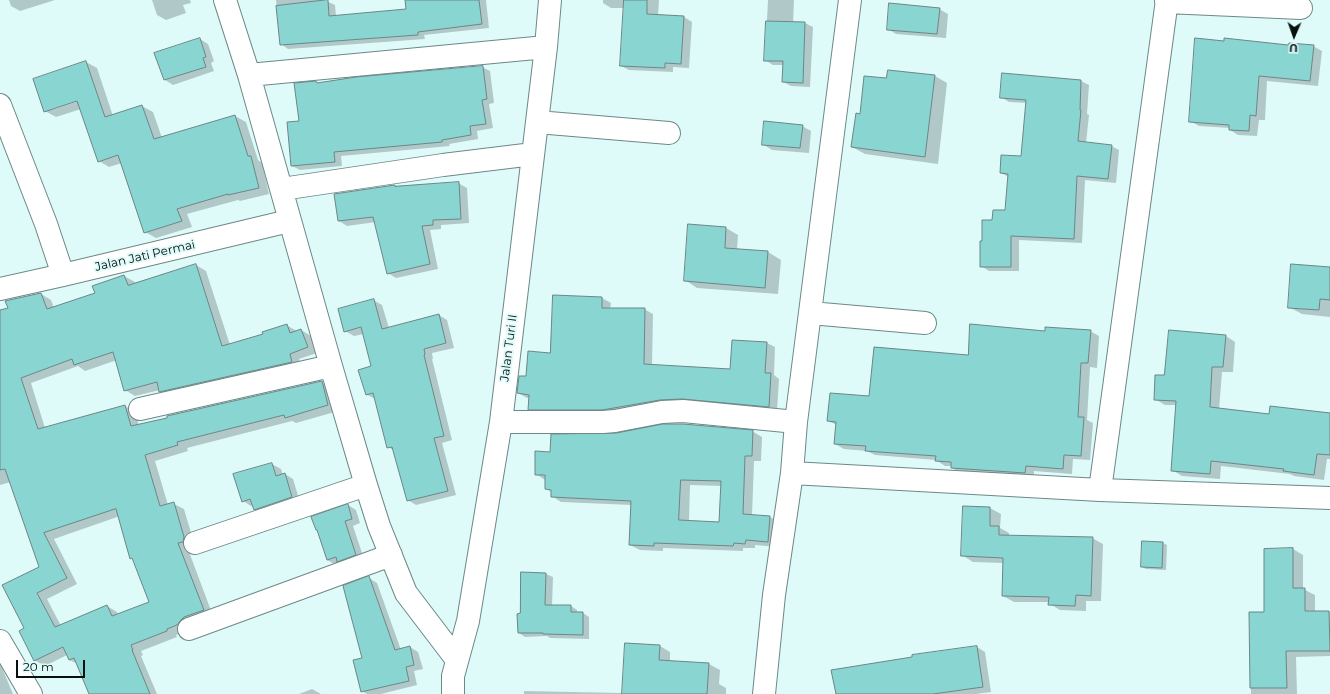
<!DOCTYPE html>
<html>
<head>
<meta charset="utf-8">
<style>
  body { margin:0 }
  #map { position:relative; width:1330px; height:694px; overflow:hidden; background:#defbfa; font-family:Montserrat,sans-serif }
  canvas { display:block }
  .north { position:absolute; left:1274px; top:16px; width:40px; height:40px; -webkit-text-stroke:3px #defbfa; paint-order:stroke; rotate:182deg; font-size:11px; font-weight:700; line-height:16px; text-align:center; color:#06100f }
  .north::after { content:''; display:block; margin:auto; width:14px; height:18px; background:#06100f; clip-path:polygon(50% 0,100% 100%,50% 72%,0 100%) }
  .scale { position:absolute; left:16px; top:660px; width:69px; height:18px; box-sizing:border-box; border:2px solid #06100f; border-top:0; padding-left:5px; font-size:12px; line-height:14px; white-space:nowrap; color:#06100f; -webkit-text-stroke:3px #defbfa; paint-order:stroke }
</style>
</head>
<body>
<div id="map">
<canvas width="1330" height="694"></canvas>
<div class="north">U</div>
<div class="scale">20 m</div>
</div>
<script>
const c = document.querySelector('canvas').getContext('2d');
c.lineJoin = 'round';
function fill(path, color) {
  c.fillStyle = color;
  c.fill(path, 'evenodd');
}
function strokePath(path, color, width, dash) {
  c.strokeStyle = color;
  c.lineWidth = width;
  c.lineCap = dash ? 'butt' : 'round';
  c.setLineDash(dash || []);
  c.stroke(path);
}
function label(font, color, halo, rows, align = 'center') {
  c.font = font + ' Montserrat,sans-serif';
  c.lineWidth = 4;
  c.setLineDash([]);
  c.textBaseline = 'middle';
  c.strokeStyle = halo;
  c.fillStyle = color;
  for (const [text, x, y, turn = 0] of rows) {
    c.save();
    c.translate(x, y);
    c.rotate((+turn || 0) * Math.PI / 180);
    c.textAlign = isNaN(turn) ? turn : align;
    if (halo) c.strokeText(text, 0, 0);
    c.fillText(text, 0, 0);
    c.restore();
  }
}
fill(new Path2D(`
  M 9,0 L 55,0 L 20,11 L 11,6 Z
  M 152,0 L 190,0 L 191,3 L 183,5 L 186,13 L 166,20 L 157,15 Z
  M 276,0 L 325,0 L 326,1 L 335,5 L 336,16 L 408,10 L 406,0 L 486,0 L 489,28 L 424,35 L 425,39 L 288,49 L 281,44 Z
  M 603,0 L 659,0 L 658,16 L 684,17 L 692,22 L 689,68 L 673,67 L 673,72 L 629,70 L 621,66 L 624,8 L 611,8 L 603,3 Z
  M 768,0 L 794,0 L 793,23 L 805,23 L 813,27 L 810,87 L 791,86 L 783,82 L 784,65 L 773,65 L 765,60 Z
  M 939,9 L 948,14 L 946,38 L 896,34 L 888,29 Z
  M 200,39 L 208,44 L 214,61 L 211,63 L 214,71 L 173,85 L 165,80 Z
  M 1225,42 L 1313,46 L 1322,51 L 1318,86 L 1267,81 L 1265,120 L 1259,120 L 1257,136 L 1238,135 L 1230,130 L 1230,128 L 1199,126 L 1190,121 Z
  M 86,62 L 97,68 L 113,116 L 142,106 L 153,112 L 162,138 L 235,116 L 246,122 L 258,160 L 262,163 L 269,194 L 240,201 L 238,200 L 187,214 L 192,227 L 156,238 L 145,232 L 122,163 L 109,167 L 99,161 L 81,109 L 56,117 L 45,111 ZM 82,98 L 82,100 L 52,110 L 52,108 Z
  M 482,67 L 490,71 L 494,103 L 489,104 L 493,128 L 477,131 L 478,139 L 449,144 L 450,146 L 341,156 L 342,166 L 300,170 L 292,166 L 300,122 L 316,82 L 319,84 Z
  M 1003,74 L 1081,81 L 1089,85 L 1087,114 L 1089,115 L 1086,143 L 1111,146 L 1119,150 L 1116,183 L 1085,180 L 1082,243 L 1019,240 L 1019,271 L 989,271 L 981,266 L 983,242 L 993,221 L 1006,212 L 1009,177 L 1001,173 L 1022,157 L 1027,103 L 1009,102 L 1001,97 Z
  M 935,76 L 947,83 L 938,164 L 865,154 L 852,147 L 860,115 L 887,80 Z
  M 802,126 L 811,131 L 809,153 L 772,150 L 764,145 Z
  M 458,183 L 467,188 L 469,223 L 441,225 L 441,229 L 430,230 L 438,269 L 396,278 L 388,273 L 376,222 L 347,226 L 339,221 L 336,195 L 395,186 L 398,187 Z
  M 726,228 L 738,235 L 737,250 L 768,252 L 781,260 L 778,294 L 697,288 L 685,280 Z
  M 196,265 L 206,271 L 230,345 L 264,335 L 286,325 L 297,331 L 301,330 L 311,336 L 317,353 L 299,359 L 302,368 L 171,397 L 160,390 L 135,396 L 125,390 L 117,360 L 85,371 L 78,366 L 31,383 L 45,428 L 125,406 L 135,412 L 139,426 L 321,382 L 332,388 L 338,411 L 296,423 L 292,421 L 187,448 L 188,451 L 155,461 L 168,505 L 174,504 L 184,509 L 194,543 L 188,549 L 213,616 L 188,631 L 176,635 L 177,637 L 141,651 L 143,655 L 141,656 L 157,694 L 90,694 L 78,664 L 69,660 L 67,655 L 45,666 L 34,660 L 25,629 L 40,568 L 11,482 L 0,485 L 0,312 L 41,294 L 51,300 L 54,308 L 96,294 L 124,276 L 135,282 L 135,284 ZM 120,516 L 131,558 L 133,559 L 150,602 L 118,615 L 117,612 L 107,606 L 61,626 L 47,599 L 77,584 L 54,539 Z
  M 1330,268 L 1330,317 L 1302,314 L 1289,307 Z
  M 553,296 L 602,298 L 611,303 L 610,309 L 644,309 L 653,314 L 652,366 L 731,370 L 767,343 L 775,347 L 774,375 L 779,379 L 777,411 L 538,414 L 529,409 L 530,398 L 527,398 L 518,393 L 527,377 L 551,354 Z
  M 373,300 L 382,305 L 389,328 L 439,315 L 447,320 L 454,348 L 432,353 L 433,359 L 432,359 L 452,440 L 442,443 L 456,495 L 416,505 L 408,500 L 395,451 L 388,447 L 375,399 L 366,394 L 372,367 L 364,334 L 354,336 L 345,331 Z
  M 1090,331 L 1099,336 L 1097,368 L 1090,367 L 1087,420 L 1093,423 L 1090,460 L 1073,459 L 1072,474 L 1034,471 L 1034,478 L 961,473 L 952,468 L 952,466 L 945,466 L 936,460 L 875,455 L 867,451 L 844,449 L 835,444 L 837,425 L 828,421 L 870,397 L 969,356 L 1046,332 Z
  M 1226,336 L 1235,342 L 1233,372 L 1222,372 L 1219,410 L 1270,415 L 1330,414 L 1330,459 L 1327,459 L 1324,480 L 1294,476 L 1290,474 L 1221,466 L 1220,479 L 1182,476 L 1172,470 L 1177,405 L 1165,405 L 1155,399 L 1165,376 Z
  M 752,431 L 762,437 L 761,461 L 754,461 L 752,516 L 770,517 L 779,522 L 777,547 L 755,545 L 755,548 L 743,548 L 743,551 L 663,548 L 663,551 L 640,550 L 630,545 L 632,505 L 561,502 L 552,496 L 552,492 L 546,489 L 545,480 L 536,474 L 551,453 ZM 690,485 L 722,486 L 720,523 L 689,521 Z
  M 272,464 L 281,469 L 283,475 L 285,474 L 293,479 L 300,502 L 263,514 L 254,509 L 253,505 L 251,506 L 243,501 Z
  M 348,505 L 356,510 L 360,523 L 353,526 L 364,559 L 336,565 L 327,560 L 319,531 L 316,530 Z
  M 964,507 L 990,508 L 1001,514 L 1000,528 L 1009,533 L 1009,536 L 1092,538 L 1103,544 L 1101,601 L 1086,601 L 1086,611 L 1060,610 L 1050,604 L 1050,602 L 1014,602 L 1003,596 L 1004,563 L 973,562 L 962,555 Z
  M 1143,542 L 1163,543 L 1167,545 L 1166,570 L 1146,569 L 1142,567 Z
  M 1293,549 L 1303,555 L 1303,589 L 1315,595 L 1315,612 L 1330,612 L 1330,656 L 1296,657 L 1297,694 L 1251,694 L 1250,613 L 1265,613 Z
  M 522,573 L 546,574 L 553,577 L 552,606 L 571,606 L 577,610 L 577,613 L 583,613 L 589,617 L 589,639 L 550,638 L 547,636 L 525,637 L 519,633 L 521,614 Z
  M 369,578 L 377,583 L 401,650 L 410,647 L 418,652 L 423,669 L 414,671 L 417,685 L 381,694 L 367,694 L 362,691 L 363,659 Z
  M 660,646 L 670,652 L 670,661 L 709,664 L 720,670 L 719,684 L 726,688 L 726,694 L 524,694 L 524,691 L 623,693 Z
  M 977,647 L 985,652 L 991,692 L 976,694 L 837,694 Z
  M 0,663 L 13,694 L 0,694 Z
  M 312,689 L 321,694 L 299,694 Z`), '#0003');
const building = new Path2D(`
  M 328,0 L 329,16 L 406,9 L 405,0 L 479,0 L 482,24 L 418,32 L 418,35 L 280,45 L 276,6 Z
  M 624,0 L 647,0 L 647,14 L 684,16 L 681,64 L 665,63 L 665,68 L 620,66 Z
  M 889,3 L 940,8 L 937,34 L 887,30 Z
  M 766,21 L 805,22 L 803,83 L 782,82 L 783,61 L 764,61 Z
  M 200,38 L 206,57 L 203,58 L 206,67 L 164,80 L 154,53 Z
  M 1195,38 L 1224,41 L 1224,38 L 1288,45 L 1289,43 L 1314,45 L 1310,81 L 1259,76 L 1256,116 L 1250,115 L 1249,131 L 1229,130 L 1229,125 L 1189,122 Z
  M 86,61 L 105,117 L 142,105 L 154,139 L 235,115 L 248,156 L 251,156 L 259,188 L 228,195 L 228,194 L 177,209 L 182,221 L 144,233 L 118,155 L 98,162 L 77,101 L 44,112 L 33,79 Z
  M 483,66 L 487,99 L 482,100 L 486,124 L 470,126 L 471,135 L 442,140 L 442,142 L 334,152 L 335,162 L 291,166 L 287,122 L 299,121 L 294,83 L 316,81 L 317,83 L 356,77 Z
  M 888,70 L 935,75 L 925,157 L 851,147 L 856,113 L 860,114 L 864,76 L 886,78 Z
  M 1002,73 L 1081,80 L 1080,110 L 1081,110 L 1078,141 L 1112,145 L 1108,179 L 1077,176 L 1074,239 L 1011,236 L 1011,267 L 980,267 L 980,241 L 982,241 L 982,220 L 992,220 L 993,210 L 1005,210 L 1008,174 L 1000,173 L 1001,155 L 1021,156 L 1026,100 L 1000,98 Z
  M 764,121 L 803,125 L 800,148 L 762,145 Z
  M 459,182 L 461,219 L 433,220 L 433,225 L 422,226 L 430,264 L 387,274 L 373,217 L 338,221 L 334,194 L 395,185 L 395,186 Z
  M 688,224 L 726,227 L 725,248 L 768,251 L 765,288 L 684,281 Z
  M 196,264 L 222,346 L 263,334 L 262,332 L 287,324 L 290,333 L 301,329 L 308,347 L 290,354 L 292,362 L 159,392 L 157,382 L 124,391 L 113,352 L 74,365 L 72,359 L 21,378 L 38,429 L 125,405 L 131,426 L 167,418 L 167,416 L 322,381 L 328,405 L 285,418 L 284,415 L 177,442 L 178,445 L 145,455 L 160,506 L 174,502 L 184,537 L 183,542 L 178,543 L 204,610 L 184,617 L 180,621 L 177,625 L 167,629 L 167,631 L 131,645 L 133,650 L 132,650 L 150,694 L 89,694 L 74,658 L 69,660 L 63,647 L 34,661 L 19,631 L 24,628 L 2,585 L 39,567 L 5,469 L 0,470 L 0,310 L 8,308 L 5,301 L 41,293 L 47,309 L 95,293 L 92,286 L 124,275 L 128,285 ZM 116,509 L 130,559 L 132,558 L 149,602 L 112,616 L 107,605 L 55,627 L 37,593 L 67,578 L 44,533 Z
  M 1291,264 L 1330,267 L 1330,300 L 1320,299 L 1319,310 L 1288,308 Z
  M 553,295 L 602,297 L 602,308 L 645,308 L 644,364 L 730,369 L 732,340 L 767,342 L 765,373 L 771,373 L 769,407 L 682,399 L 660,400 L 602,410 L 528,410 L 529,395 L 517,393 L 519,376 L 526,376 L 528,351 L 550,353 Z
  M 374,299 L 382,329 L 439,314 L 446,343 L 424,349 L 425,354 L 424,355 L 444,436 L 434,438 L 448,491 L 407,501 L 392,447 L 387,448 L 373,393 L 366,395 L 358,370 L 371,366 L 361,327 L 344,332 L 338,309 Z
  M 970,324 L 1045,331 L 1045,327 L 1091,330 L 1088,363 L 1081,363 L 1078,417 L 1084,417 L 1081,456 L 1064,455 L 1063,469 L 1026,466 L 1025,473 L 951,468 L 951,462 L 935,461 L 936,456 L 865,451 L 866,446 L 834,444 L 836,422 L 827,421 L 830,393 L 869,396 L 874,347 L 968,355 Z
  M 1169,330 L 1226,335 L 1223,367 L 1212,367 L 1210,407 L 1269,414 L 1270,406 L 1330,413 L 1330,455 L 1317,454 L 1314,475 L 1283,471 L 1284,469 L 1211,461 L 1210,474 L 1171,471 L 1176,401 L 1154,400 L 1155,375 L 1164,375 Z
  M 663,424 L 683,424 L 753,430 L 752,456 L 745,456 L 743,514 L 770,516 L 768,542 L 746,540 L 745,544 L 734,543 L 733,546 L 654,543 L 654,546 L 629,545 L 631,501 L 551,497 L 551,490 L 545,489 L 545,475 L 535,475 L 535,451 L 550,452 L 551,434 L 616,433 ZM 681,480 L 721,481 L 719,522 L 679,520 Z
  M 272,463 L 276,476 L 285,473 L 292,497 L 254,510 L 250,499 L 242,502 L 233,474 Z
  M 348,504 L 352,519 L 345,521 L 356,555 L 337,562 L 336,557 L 327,560 L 317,530 L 316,530 L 311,517 Z
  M 963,506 L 990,507 L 990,526 L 999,526 L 999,535 L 1093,537 L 1091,596 L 1076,595 L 1075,606 L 1048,605 L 1049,597 L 1002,596 L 1003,558 L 961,556 Z
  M 1142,541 L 1163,542 L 1162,568 L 1141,567 Z
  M 1293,548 L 1293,588 L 1305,588 L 1305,611 L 1329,611 L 1330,651 L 1286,651 L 1287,688 L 1250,688 L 1249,612 L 1264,612 L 1264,549 Z
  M 521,572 L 546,573 L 545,605 L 571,605 L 571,612 L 583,612 L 583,635 L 543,634 L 543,633 L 518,633 L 517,614 L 520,613 Z
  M 369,576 L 395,650 L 410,646 L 414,665 L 406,667 L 409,681 L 361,692 L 353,660 L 362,658 L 343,586 Z
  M 625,643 L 660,645 L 659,660 L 709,663 L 707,694 L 622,694 Z
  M 977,646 L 983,687 L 933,694 L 836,694 L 831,670 L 912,657 L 912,655 Z`);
fill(building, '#88d5d1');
strokePath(building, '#6c8685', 1);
const minor = new Path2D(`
  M 225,0 L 249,75 L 331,366 L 366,485 L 379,526 L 406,593 L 457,660
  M 1166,2 L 1301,8
  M 249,75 L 546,47
  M 0,105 L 46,224 L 63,275
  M 537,122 L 669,133
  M 282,189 L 443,165 L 533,154
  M 0,289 L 63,275 L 289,221
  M 810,313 L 925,323
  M 140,409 L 331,366
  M 501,422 L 603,422 L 615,421 L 662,412 L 683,411 L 796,422
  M 792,473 L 1100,490 L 1330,498
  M 1100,490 L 1167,0
  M 195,543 L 366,485
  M 189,629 L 391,555
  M 0,641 L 31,694
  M 453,694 L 453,676 L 468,621 L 501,422 L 546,47 L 550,0
  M 764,694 L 774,595 L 792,473 L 796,422 L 850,0`);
strokePath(minor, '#6d8887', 24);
strokePath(minor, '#fff', 22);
label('12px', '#06100f', '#defbfa', [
  ["Jalan Jati Permai",145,256,-13],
  ["Jalan Turi II",509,348,-83]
]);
</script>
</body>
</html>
